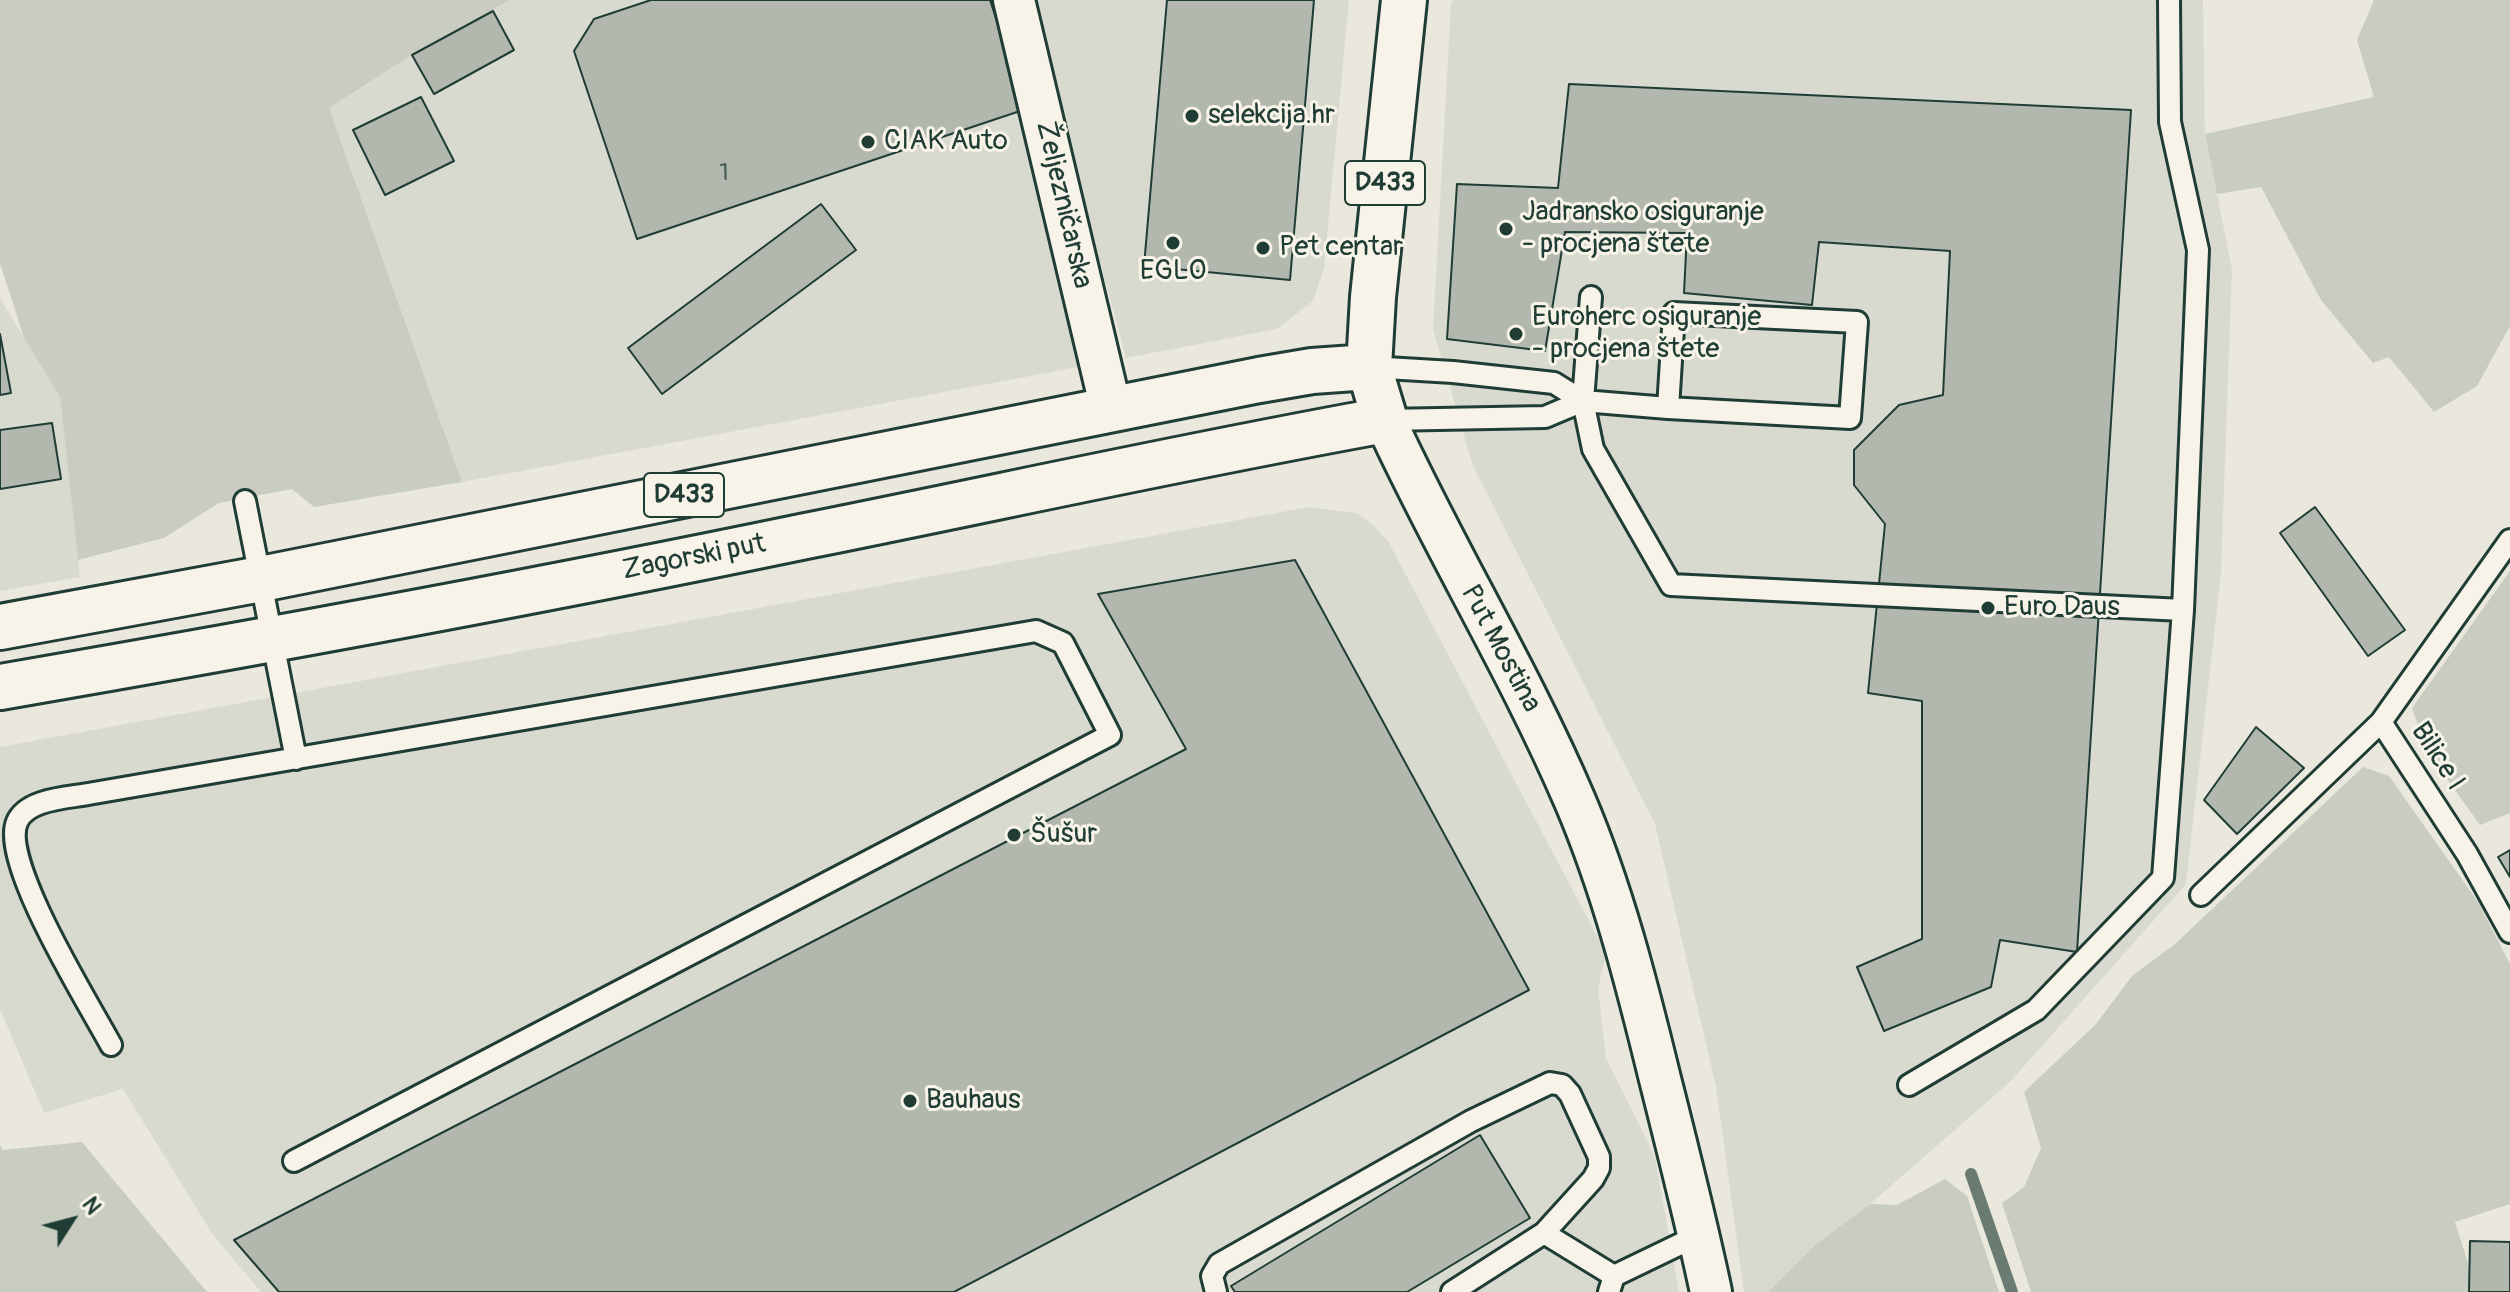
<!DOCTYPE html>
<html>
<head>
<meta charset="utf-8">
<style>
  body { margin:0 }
  #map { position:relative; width:2510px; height:1292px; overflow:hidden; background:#eae8dd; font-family:Pangolin,sans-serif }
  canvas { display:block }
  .north { position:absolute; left:32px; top:1180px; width:80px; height:80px; -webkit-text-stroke:6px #f7f3e8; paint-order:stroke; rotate:54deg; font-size:22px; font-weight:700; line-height:32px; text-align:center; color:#1f3d34 }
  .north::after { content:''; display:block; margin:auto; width:28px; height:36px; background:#1f3d34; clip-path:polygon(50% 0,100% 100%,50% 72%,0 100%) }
</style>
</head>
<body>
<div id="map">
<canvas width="2510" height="1292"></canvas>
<div class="north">N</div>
</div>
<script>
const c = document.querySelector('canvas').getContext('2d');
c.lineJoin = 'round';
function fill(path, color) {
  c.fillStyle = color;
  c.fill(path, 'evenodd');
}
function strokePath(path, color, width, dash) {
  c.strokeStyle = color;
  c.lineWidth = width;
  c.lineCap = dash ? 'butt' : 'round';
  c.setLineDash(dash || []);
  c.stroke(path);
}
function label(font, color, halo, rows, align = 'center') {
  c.font = font + ' Pangolin,sans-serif';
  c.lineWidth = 6;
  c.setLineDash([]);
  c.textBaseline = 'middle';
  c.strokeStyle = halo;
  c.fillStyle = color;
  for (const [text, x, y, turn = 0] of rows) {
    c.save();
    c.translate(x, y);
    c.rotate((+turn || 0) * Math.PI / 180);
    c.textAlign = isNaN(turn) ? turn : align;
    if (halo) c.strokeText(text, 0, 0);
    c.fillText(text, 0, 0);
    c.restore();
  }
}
fill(new Path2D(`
  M 510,0 L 1000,0 L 1089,365 L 462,482 L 329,108 L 412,55 Z
  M 1030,0 L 1349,0 L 1324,268 L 1313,301 L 1277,329 L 1126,358 Z
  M 1454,0 L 2203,0 L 2205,134 L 2232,269 L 2221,573 L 2186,884 L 2010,1082 L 1870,1204 L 1816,1244 L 1768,1292 L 1744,1292 L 1716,1087 L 1655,824 L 1473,466 L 1433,329 L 1451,4 Z
  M 0,298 L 60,397 L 80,577 L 0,591 Z
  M 1309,507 L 1356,513 L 1371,523 L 1388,541 L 1606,953 L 1598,989 L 1606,1058 L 1655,1157 L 1679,1292 L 261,1292 L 213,1235 L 123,1089 L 44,1113 L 0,1009 L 0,747 Z`), '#d9dacf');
fill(new Path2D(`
  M 0,0 L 510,0 L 412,55 L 329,108 L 462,482 L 314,507 L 292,489 L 219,503 L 164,538 L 78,560 L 60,397 L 24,338 L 0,263 Z
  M 2374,0 L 2510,0 L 2510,326 L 2477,386 L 2434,412 L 2389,357 L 2373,363 L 2321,300 L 2261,187 L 2217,194 L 2205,134 L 2374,97 L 2357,40 Z
  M 2510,571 L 2510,813 L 2480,825 L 2427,751 L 2412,708 Z
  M 2363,767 L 2389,776 L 2478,902 L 2510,964 L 2510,1204 L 2455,1222 L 2477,1292 L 2031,1292 L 2002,1203 L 2024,1187 L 2041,1148 L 2024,1092 L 2096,1024 L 2132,976 L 2175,944 Z
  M 82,1142 L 207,1292 L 0,1292 L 0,1145 L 3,1150 Z
  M 1945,1179 L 1967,1196 L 1999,1292 L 1768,1292 L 1816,1244 L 1870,1204 L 1897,1205 Z`), '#c8ccc1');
strokePath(new Path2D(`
  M 1971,1174 L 2012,1292`), '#6a7c72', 12);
const building = new Path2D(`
  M 651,0 L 990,0 L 1026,109 L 637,239 L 574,51 L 594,19 Z
  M 1167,0 L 1314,0 L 1290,280 L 1144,266 Z
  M 493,11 L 514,50 L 434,94 L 412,55 Z
  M 1569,84 L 2131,110 L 2077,952 L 2000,940 L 1991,987 L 1884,1031 L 1857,967 L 1922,939 L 1922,701 L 1868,693 L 1885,524 L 1854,485 L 1854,450 L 1899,405 L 1943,395 L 1950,251 L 1819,242 L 1812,305 L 1684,293 L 1687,233 L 1565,232 L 1545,351 L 1447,339 L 1457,184 L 1558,188 Z
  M 421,97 L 454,161 L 385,195 L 353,130 Z
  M 821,204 L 856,250 L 662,394 L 628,348 Z
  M 0,334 L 11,393 L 0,395 Z
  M 52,423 L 61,479 L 0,489 L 0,430 Z
  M 2315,507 L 2405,630 L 2368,656 L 2280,533 Z
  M 1295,560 L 1529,990 L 954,1292 L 279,1292 L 234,1240 L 1186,749 L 1098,594 Z
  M 2256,727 L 2304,768 L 2237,834 L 2204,800 Z
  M 2510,850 L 2510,877 L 2498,857 Z
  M 1480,1135 L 1530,1218 L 1407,1292 L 1235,1292 L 1231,1286 Z
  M 2470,1241 L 2510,1242 L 2510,1292 L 2469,1292 Z`);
fill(building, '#b2b8ae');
strokePath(building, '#1f3d34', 2);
const service = new Path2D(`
  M 1591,297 L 1583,401 L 1593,449 L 1671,585 L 2183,610 L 2198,250 L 2170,122 L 2169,0
  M 1369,367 L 1453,372 L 1554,383 L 1583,401 L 1668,408 L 1850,418 L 1857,322 L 1674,313 L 1668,408
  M 1385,420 L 1545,417 L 1583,401
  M 245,501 L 296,759
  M 2510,540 L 2381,722 L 2467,854 L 2510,932
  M 2201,895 L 2381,722
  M 111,1045 C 89,1004 0,862 17,822 C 27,799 67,798 88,794 L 1036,631 L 1063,643 L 1110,735 L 294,1161
  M 1909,1085 L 2036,1010 L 2163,878 L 2183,610
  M 1544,1233 L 1614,1276
  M 1216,1292 L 1212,1276 L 1219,1264 L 1471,1121 L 1550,1083 L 1562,1085 L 1570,1094 L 1599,1157 L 1599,1168 L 1593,1179 L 1544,1233 L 1452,1292
  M 1609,1292 L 1614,1276 L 1699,1235`);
const minor = new Path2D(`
  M 1014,0 L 1111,409
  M 1385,420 C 1444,549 1519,670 1575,801 C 1613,890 1637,985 1660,1079 C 1678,1150 1696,1221 1711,1292`);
const primary = new Path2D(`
  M 0,627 L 261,579 L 1259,380 L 1312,371 L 1369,367
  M 0,687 C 268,641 535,592 801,537 C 996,498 1190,455 1385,420 L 1369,367 L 1373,297 L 1404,0`);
strokePath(service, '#1f3d34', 26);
strokePath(minor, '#1f3d34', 46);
strokePath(primary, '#1f3d34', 50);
strokePath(service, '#f7f3e8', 20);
strokePath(minor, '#f7f3e8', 40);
strokePath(primary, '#f7f3e8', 44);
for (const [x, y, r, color] of [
  [1192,116,8,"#1f3d34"],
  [868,142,8,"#1f3d34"],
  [1506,229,8,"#1f3d34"],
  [1173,243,8,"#1f3d34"],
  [1263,248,8,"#1f3d34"],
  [1516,334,8,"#1f3d34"],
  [1988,608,8,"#1f3d34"],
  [1014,835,8,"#1f3d34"],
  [910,1101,8,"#1f3d34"]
]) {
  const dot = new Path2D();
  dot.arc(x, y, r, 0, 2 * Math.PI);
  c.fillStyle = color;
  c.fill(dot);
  strokePath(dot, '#f7f3e8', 3);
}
label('24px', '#445c52', null, [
  ["1",724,174]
]);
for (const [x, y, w] of [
  [1385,183,80],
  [684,495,80]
]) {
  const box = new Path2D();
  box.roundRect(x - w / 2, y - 22, w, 44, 6);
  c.fillStyle = '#f7f3e8';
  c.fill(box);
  strokePath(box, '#1f3d34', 2);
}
label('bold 26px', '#1f3d34', null, [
  ["D433",1385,183],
  ["D433",684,495]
]);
label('28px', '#1f3d34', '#f7f3e8', [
  ["selekcija.hr",1208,116],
  ["CIAK Auto",884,142],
  ["Jadransko osiguranje",1522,213],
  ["- procjena štete",1522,245],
  ["Pet centar",1279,248],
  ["EGLO",1173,272,"center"],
  ["Euroherc osiguranje",1532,318],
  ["- procjena štete",1532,350],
  ["Euro Daus",2004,608],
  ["Šušur",1030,835],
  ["Bauhaus",926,1101]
], 'left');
label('28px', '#1f3d34', '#f7f3e8', [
  ["Željezničarska",1063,205,77],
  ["Zagorski put",694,558,-11],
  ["Put Mostina",1500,649,62],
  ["Bilice I",2437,757,57]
]);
</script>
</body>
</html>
